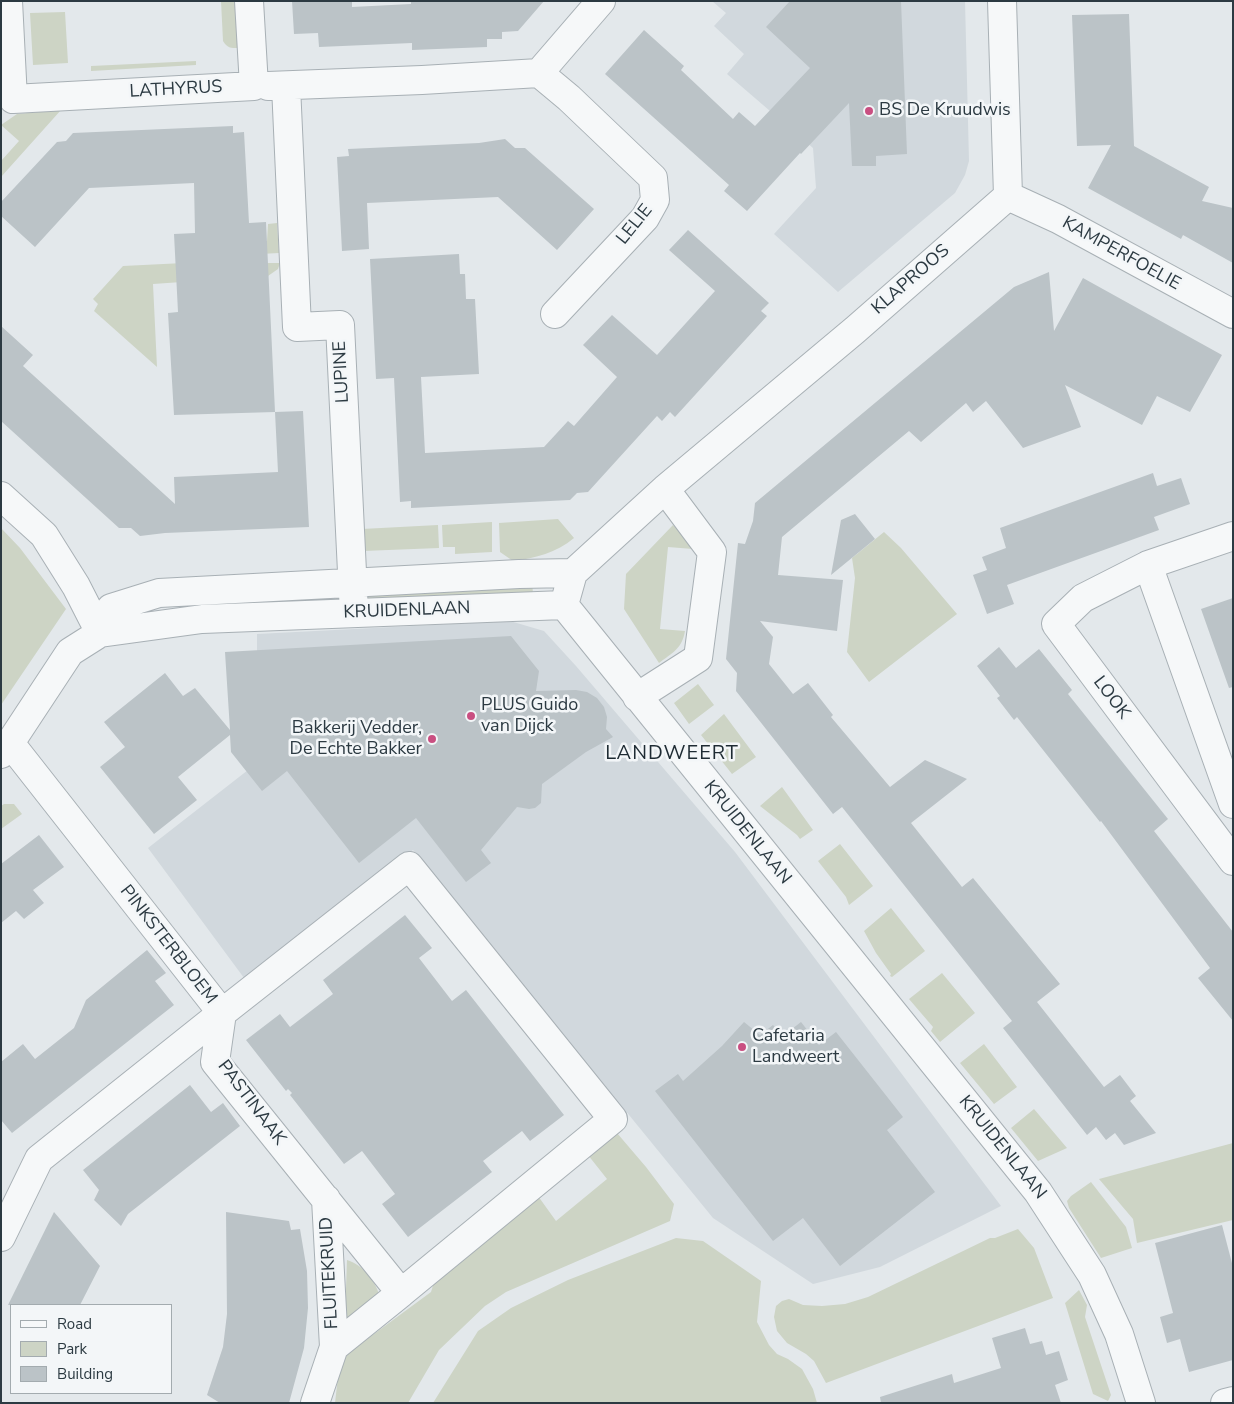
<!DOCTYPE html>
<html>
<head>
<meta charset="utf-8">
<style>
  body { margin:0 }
  #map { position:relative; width:1234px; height:1404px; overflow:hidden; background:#e3e8eb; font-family:"Nunito Sans",sans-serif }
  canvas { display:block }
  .frame { position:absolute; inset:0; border:2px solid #2c3a42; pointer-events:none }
  .legend { position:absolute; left:10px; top:1304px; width:162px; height:90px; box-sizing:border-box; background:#f3f6f8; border:1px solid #a3abaf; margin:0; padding:6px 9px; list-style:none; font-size:15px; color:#2c3a42 }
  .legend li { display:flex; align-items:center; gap:10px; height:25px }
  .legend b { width:25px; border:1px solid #a3abaf }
</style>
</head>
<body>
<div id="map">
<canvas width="1234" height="1404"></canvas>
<div class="frame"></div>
<ul class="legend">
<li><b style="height:6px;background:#f6f8f9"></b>Road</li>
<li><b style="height:14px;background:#cdd4c5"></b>Park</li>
<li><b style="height:14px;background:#bbc3c7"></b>Building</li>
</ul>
</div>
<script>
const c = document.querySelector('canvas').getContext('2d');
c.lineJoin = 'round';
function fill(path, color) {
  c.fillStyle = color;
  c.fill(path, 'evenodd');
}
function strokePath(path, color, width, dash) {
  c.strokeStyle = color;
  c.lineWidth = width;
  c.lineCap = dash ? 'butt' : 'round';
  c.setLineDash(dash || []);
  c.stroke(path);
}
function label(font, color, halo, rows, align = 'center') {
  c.font = font + ' "Nunito Sans",sans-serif';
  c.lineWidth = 5;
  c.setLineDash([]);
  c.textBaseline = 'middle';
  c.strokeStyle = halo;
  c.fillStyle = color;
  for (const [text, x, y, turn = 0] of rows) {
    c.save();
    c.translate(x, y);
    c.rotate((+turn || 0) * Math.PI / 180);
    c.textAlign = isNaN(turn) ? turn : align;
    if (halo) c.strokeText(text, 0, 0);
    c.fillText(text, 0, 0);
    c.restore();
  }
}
fill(new Path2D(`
  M 712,1 L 965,1 L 969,161 L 965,175 L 955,193 L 838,292 L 774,234 L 816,188 L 813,148 L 727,74 L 744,54 L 714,26 L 726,13 Z
  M 510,621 L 544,631 L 576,666 L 735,852 L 1001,1206 L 880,1267 L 813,1284 L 713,1218 L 413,850 L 247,982 L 148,848 L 257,763 L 257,634 Z`), '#d1d8dd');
fill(new Path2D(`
  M 221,1 L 236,1 L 238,48 C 231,48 227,48 223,41 Z
  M 65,12 L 68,63 L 33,65 L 30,13 Z
  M 196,61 L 196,65 L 91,71 L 91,66 Z
  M 61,110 L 1,177 L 1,161 L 19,141 L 1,125 L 17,114 Z
  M 277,223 L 279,253 L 260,254 L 260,263 L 280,263 L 278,269 L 268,276 L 153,284 L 157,367 L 94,311 L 98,304 L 93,299 L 123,266 L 224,261 L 225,244 L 267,241 L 268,224 Z
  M 558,519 L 574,538 C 556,553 536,558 513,561 L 500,552 L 499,523 Z
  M 492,522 L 492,552 L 455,554 L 455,547 L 443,547 L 442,525 Z
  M 438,525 L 439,548 L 363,551 L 362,529 Z
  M 673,525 L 689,540 L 693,549 L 668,547 L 660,629 L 685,631 C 682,649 672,653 659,663 L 624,609 L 626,574 Z
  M 1,528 L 20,548 L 66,609 L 1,705 Z
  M 884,532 L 901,548 L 957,614 L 869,682 L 847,652 L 855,578 L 852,558 Z
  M 532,581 L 533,594 L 358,603 L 358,590 Z
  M 698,684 L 714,705 L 689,724 L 674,703 Z
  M 724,714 L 756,757 L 732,774 L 701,735 Z
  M 782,787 L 813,830 L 800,839 L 797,835 L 760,806 Z
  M 4,804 L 14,804 L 22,814 L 1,829 L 1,806 Z
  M 840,844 L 873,886 L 849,905 L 846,897 L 818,861 Z
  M 891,908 L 925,951 L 892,977 L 890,976 L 891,974 L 876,953 L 864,931 Z
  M 942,973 L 975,1013 L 940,1042 L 931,1031 L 933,1027 L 909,999 Z
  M 984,1044 L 1017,1087 L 994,1104 L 960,1063 Z
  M 1034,1109 L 1067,1148 L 1038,1161 L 1011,1128 Z
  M 617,1133 L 646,1167 L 674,1204 L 670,1221 L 506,1292 L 485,1306 L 439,1350 L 408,1403 L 335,1403 L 340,1359 L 431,1292 L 436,1276 L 538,1196 L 556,1221 L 607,1179 L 588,1155 Z
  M 1233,1143 L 1233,1220 L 1137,1243 L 1133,1219 L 1099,1179 Z
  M 1091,1182 L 1126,1227 L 1132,1248 L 1101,1258 L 1069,1208 L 1067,1201 L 1071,1196 Z
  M 1018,1229 L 1034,1248 L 1053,1298 L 826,1383 L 814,1361 L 806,1354 L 787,1343 L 777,1331 L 774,1317 L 776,1306 L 782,1301 L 789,1299 L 803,1305 L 822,1306 L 845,1304 L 868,1297 L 990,1238 L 995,1238 Z
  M 676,1238 L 703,1241 L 761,1281 L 757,1322 L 769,1345 L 777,1354 L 788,1359 L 802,1369 L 813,1389 L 817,1403 L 433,1403 L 478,1331 L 511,1308 L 568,1280 Z
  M 347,1260 C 362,1264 378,1283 380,1299 L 353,1320 L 345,1317 Z
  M 1079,1290 L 1087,1305 L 1085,1317 L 1111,1395 L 1108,1401 L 1093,1394 L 1065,1303 Z`), '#cdd4c5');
fill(new Path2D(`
  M 292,1 L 352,1 L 352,7 L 411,4 L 411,1 L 544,1 L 518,31 L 502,32 L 502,39 L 487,39 L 487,47 L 412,50 L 412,43 L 319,47 L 318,33 L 294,34 Z
  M 790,1 L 901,1 L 907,154 L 876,156 L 876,166 L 852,166 L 849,103 L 801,154 L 800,153 L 747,211 L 724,191 L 729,185 L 605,74 L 644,30 L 684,66 L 681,70 L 733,119 L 739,112 L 755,126 L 810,68 L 766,27 Z
  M 1129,14 L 1134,146 L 1209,187 L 1202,201 L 1233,208 L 1233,263 L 1183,235 L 1181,239 L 1088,188 L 1111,145 L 1077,146 L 1072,15 Z
  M 233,126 L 233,133 L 244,132 L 249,223 L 266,222 L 275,412 L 174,415 L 168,313 L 178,312 L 174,234 L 195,233 L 194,183 L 89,188 L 35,247 L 1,216 L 1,202 L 57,142 L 66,141 L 73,133 Z
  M 505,139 L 515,148 L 525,148 L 594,209 L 557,250 L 498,197 L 367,203 L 369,249 L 342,251 L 337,157 L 349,156 L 348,149 L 479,143 Z
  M 688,230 L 769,303 L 761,311 L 767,316 L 675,417 L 670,412 L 662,421 L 657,416 L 588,492 L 577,493 L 570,500 L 411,508 L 411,501 L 400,502 L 394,378 L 376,379 L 370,259 L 459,254 L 460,274 L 465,274 L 466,299 L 475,299 L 479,374 L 421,377 L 425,453 L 544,447 L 568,421 L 574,426 L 617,377 L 583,345 L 612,315 L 657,355 L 715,291 L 669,250 Z
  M 1049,272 L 1054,331 L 1083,278 L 1222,355 L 1190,412 L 1157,396 L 1142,425 L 1065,385 L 1081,427 L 1023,448 L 986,401 L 973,412 L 966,403 L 921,442 L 909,431 L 782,537 L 778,575 L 843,580 L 837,631 L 760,621 L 773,637 L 769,664 L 793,694 L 808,683 L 833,715 L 831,717 L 890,787 L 925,760 L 967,779 L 911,823 L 962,887 L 973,878 L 1060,984 L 1037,1002 L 1104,1087 L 1120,1075 L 1136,1096 L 1130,1101 L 1156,1133 L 1124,1145 L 1115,1133 L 1106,1140 L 1096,1127 L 1087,1135 L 1003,1028 L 1012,1021 L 978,978 L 842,807 L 833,814 L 736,691 L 737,673 L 726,659 L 738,543 L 745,544 L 753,521 L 755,503 L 1014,287 Z
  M 1,326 L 33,355 L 23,366 L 175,504 L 174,477 L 278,472 L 275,412 L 303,411 L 309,527 L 165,533 L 140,536 L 131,528 L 119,528 L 1,421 Z
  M 1153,473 L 1157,486 L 1181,478 L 1190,504 L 1154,517 L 1159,530 L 1007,585 L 1014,604 L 987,614 L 973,575 L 987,570 L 982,557 L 1006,548 L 1000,528 Z
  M 855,514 L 875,539 L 831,575 L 841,520 Z
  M 1233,598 L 1233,687 L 1229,688 L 1201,609 Z
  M 511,636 L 539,671 L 536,691 L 576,690 L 587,692 L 597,698 L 604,707 L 607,717 L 606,729 L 613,737 L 586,752 L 542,784 L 541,803 L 535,808 L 529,809 L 517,807 L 481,850 L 491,863 L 466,882 L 416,818 L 359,863 L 287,771 L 262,791 L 231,752 L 230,735 L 178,777 L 197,800 L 154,834 L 100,767 L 125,747 L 104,722 L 165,673 L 183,696 L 195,688 L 230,730 L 225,652 Z
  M 999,647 L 1016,668 L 1039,649 L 1072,690 L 1068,694 L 1168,819 L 1154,831 L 1233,932 L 1233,1021 L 1198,978 L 1210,968 L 1101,821 L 1100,822 L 1017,717 L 1014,720 L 997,698 L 1000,696 L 977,666 Z
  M 39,835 L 64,867 L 33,890 L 44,903 L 24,919 L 16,911 L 1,923 L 1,864 Z
  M 405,915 L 432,948 L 419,958 L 452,1001 L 466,990 L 564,1115 L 530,1141 L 522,1131 L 483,1161 L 492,1172 L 408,1237 L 382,1204 L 395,1194 L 362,1151 L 344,1164 L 290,1095 L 292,1093 L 288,1089 L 286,1091 L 246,1040 L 280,1014 L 290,1027 L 333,994 L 323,980 Z
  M 147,950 L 166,973 L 155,981 L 174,1005 L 12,1133 L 1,1120 L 1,1062 L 23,1044 L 35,1059 L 74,1028 L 86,1000 Z
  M 744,1022 L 760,1035 L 773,1025 L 783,1036 L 801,1022 L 819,1045 L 836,1032 L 903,1117 L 887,1130 L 935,1192 L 840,1266 L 803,1218 L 773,1241 L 655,1091 L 678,1074 L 683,1081 L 722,1046 Z
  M 190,1085 L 211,1112 L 223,1103 L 240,1126 L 128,1214 L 121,1226 L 94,1200 L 99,1190 L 83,1170 Z
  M 54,1212 L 100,1266 L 80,1305 L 8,1305 Z
  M 226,1212 L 289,1221 L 291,1230 L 300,1229 L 307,1271 L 308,1308 L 304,1348 L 289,1403 L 220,1403 L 207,1395 L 223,1347 L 227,1314 Z
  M 1222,1225 L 1233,1267 L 1233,1360 L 1189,1372 L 1180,1339 L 1167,1343 L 1160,1317 L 1173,1313 L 1155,1243 Z
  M 1025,1328 L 1030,1344 L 1042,1341 L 1046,1355 L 1059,1351 L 1068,1380 L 1055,1385 L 1061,1403 L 881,1403 L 880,1397 L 952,1374 L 954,1383 L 1001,1368 L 992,1338 Z`), '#bbc3c7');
const minor = new Path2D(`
  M 8,1 L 13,99 L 254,86 L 249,1
  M 539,73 L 569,98 L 653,178 L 655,200 L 645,218 L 555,314
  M 268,86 L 422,80 L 539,73 L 601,1
  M 286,86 L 297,327 L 340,325 L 354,613
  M 1008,196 L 1058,219 L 1233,314
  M 1,496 L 44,535 L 76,586 L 100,633
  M 1233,536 L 1148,565 L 1083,598 L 1056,624 L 1233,861
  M 1148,565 L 1233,804
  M 564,605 L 1038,1192 L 1092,1275 L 1119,1334 L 1141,1403
  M 564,605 L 573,573 L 665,489 L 855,330 L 1008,196 L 1002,1
  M 100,633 L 111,608 L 159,593 L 519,574 L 573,573
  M 637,697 L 698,658 L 712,552 L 665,489
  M 1,754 L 10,743 L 70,652 L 100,633 L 202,619 L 564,605
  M 409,866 L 613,1119 L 401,1293 L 215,1062 L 222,1013 Z
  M 1,1237 L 39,1159 L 222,1013 L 10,743
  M 334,1347 L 401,1293
  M 315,1403 L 334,1347 L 326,1199
  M 1225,1403 L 1233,1401`);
strokePath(minor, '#a8b0b5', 30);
strokePath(minor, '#f6f8f9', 28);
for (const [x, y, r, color] of [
  [869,111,5,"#c94f81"],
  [471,716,5,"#c94f81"],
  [432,739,5,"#c94f81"],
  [742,1047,5,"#c94f81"]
]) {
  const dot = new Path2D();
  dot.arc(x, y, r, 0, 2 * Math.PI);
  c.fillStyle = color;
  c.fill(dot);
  strokePath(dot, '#f3f6f8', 2);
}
label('18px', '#2c3a42', '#f3f6f8', [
  ["LATHYRUS",176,90,-3],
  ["LELIE",635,225,-51],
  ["KAMPERFOELIE",1121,254,29],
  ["KLAPROOS",911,280,-41],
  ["LUPINE",342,372,-93],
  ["KRUIDENLAAN",407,611,-2],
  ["LOOK",1111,698,53],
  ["KRUIDENLAAN",747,833,51],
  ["PINKSTERBLOEM",168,945,52],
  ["PASTINAAK",251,1103,53],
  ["KRUIDENLAAN",1002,1148,51],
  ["FLUITEKRUID",330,1273,-93]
]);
label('18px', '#2c3a42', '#f3f6f8', [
  ["BS De Kruudwis",879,111],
  ["PLUS Guido",481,706],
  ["van Dijck",481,727],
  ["Bakkerij Vedder,",422,729,"right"],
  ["De Echte Bakker",422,750,"right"],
  ["Cafetaria",752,1037],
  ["Landweert",752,1058]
], 'left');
c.letterSpacing = '1px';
label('20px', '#1e2b33', '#f3f6f8', [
  ["LANDWEERT",672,754]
]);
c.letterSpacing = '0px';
</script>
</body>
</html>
